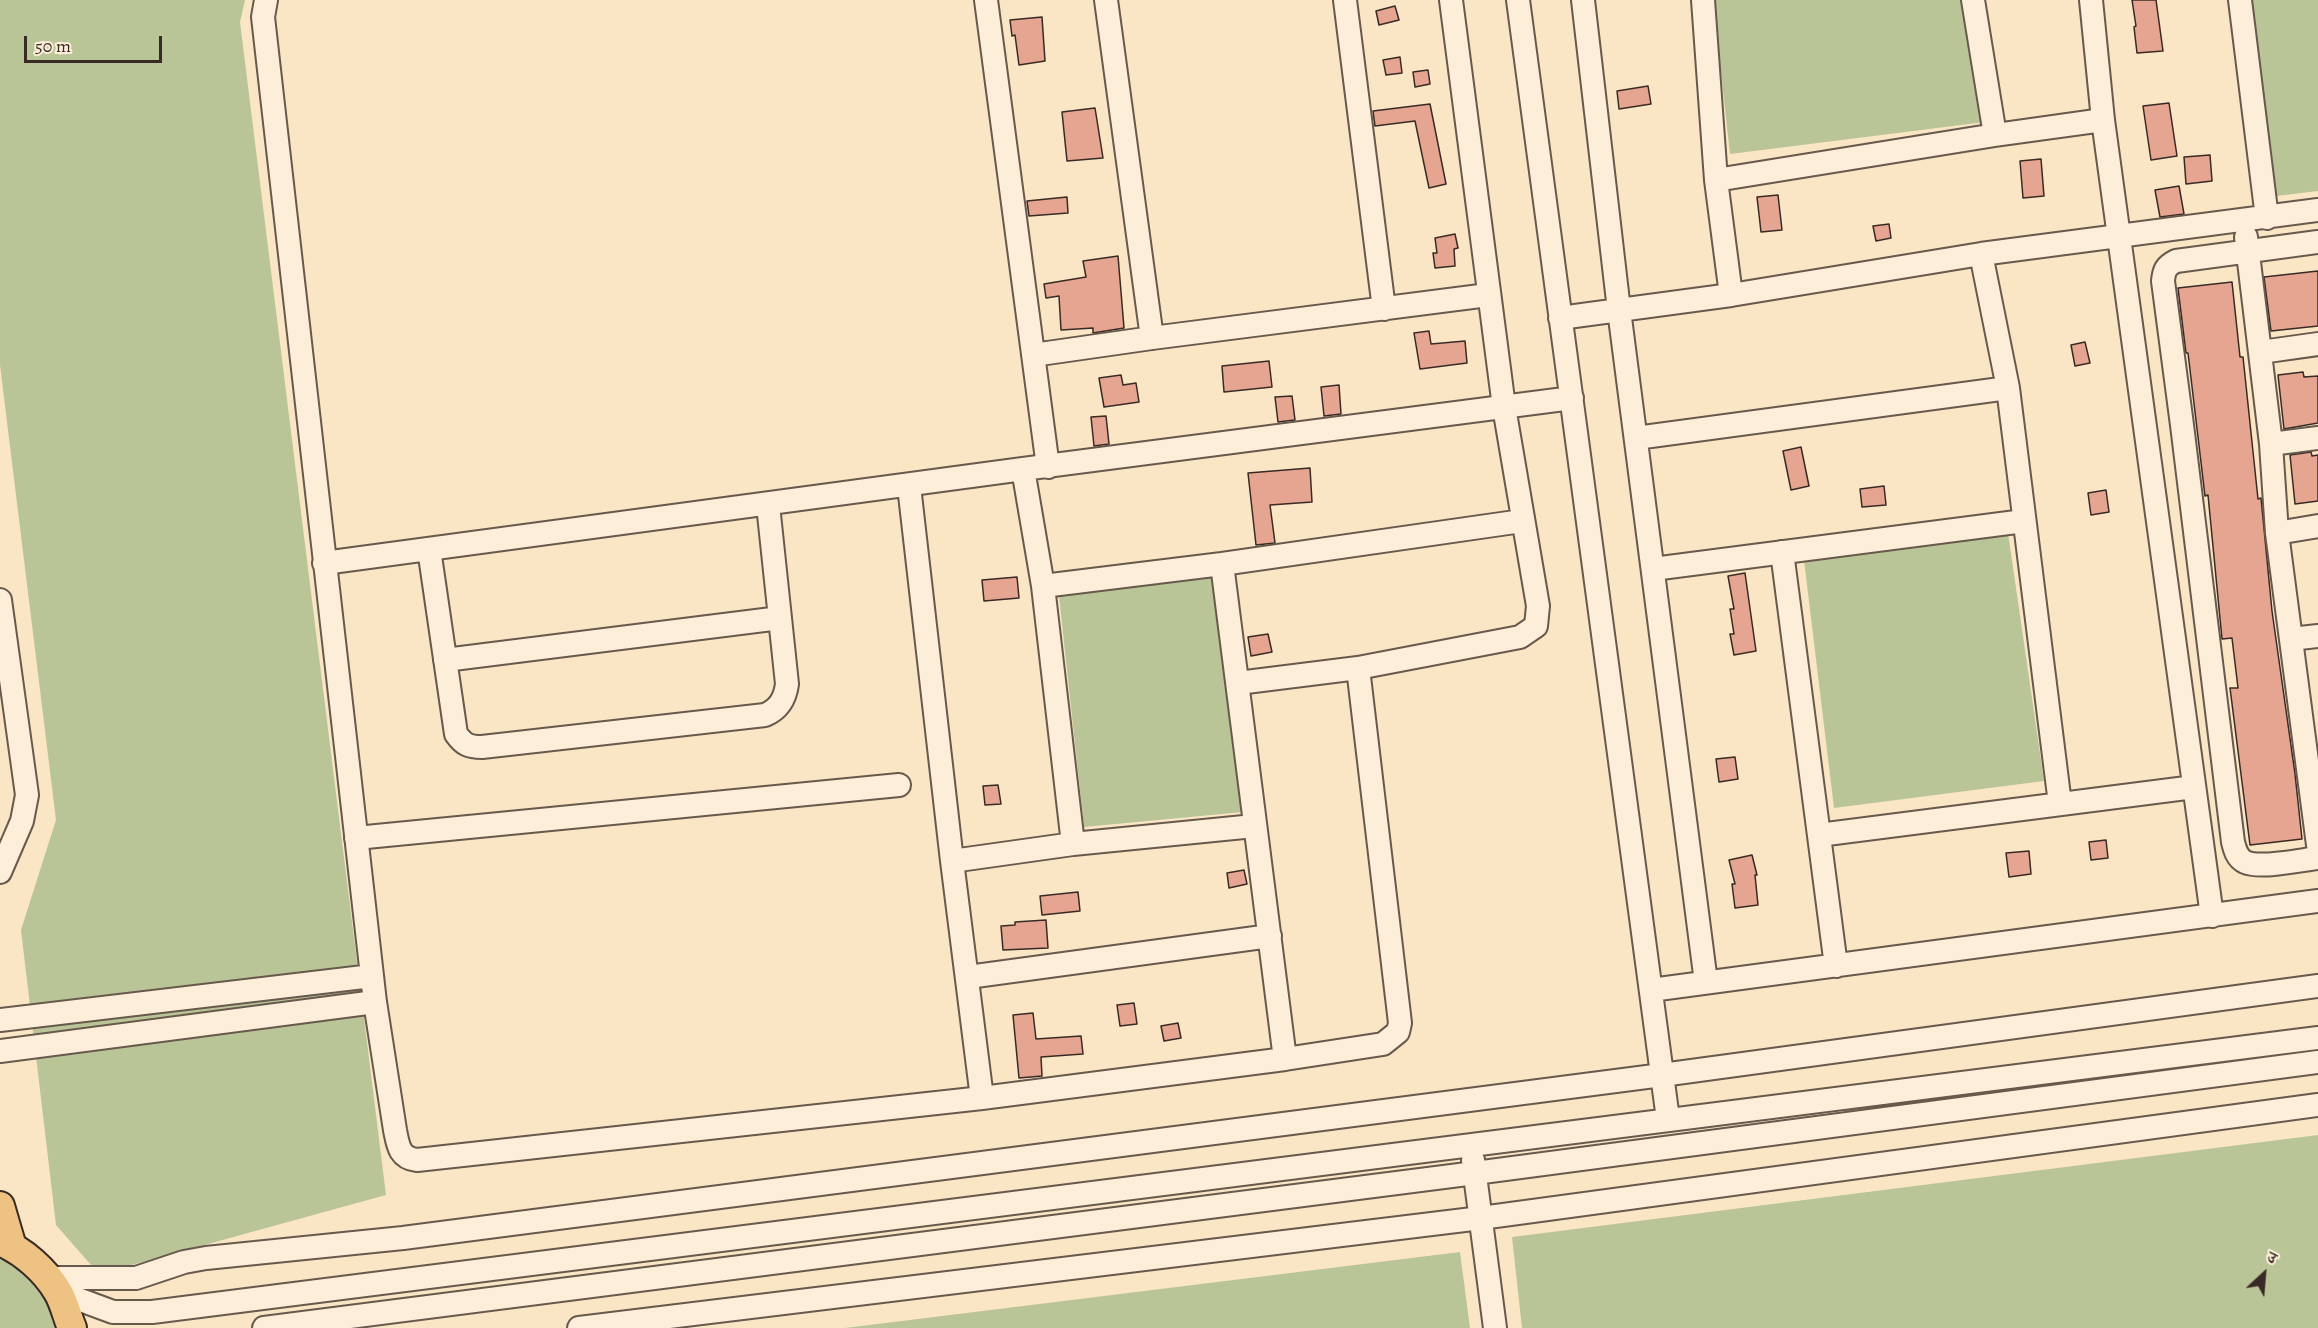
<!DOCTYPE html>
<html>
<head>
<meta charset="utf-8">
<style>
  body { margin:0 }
  #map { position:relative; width:2318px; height:1328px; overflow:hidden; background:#fae5c5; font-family:Alegreya,"Noto Serif Devanagari",serif }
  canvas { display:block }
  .north { position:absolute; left:2234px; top:1244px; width:60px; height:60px; -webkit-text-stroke:4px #fceed9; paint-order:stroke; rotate:26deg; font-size:16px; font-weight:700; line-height:24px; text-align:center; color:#382a25 }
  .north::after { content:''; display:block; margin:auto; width:21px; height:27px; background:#382a25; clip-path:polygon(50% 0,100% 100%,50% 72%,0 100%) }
  .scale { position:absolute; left:24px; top:36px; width:138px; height:27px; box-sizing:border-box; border:3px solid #382a25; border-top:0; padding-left:8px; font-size:18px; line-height:21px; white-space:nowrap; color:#382a25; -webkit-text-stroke:4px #fceed9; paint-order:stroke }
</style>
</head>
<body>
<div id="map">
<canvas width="2318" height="1328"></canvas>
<div class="north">उ</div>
<div class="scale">50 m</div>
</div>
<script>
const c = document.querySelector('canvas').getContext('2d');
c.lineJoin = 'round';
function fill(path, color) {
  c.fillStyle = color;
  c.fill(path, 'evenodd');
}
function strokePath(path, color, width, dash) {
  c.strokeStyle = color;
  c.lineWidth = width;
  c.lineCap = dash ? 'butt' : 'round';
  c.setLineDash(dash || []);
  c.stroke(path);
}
fill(new Path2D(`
  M 0,0 L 245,0 L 240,22 L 386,1195 L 99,1274 L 56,1225 L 21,930 L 56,820 L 0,365 Z
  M 1713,0 L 1963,0 L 1985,122 L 1730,154 Z
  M 2250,0 L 2318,0 L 2318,191 L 2276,196 Z
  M 2008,533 L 2044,781 L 1834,808 L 1804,560 Z
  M 1212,578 L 1243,812 L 1084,827 L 1059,596 Z
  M 2318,1135 L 2318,1328 L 1522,1328 L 1512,1237 Z
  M 1460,1252 L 1470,1328 L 845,1328 Z
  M 0,1258 C 25,1267 51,1303 57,1328 L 0,1328 Z`), '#bac597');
const building = new Path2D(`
  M 2132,0 L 2156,0 L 2163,51 L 2137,53 L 2134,27 L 2136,26 Z
  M 1395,6 L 1399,20 L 1379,25 L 1376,11 Z
  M 1042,17 L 1045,61 L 1019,65 L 1015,35 L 1012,36 L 1010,20 Z
  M 1400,57 L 1402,73 L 1386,75 L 1383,60 Z
  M 1428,70 L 1430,84 L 1415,87 L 1413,72 Z
  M 1648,86 L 1651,104 L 1619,109 L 1617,91 Z
  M 2169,103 L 2177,156 L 2151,160 L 2143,106 Z
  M 1430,104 L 1446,184 L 1429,188 L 1415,121 L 1375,126 L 1373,111 Z
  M 1095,108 L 1103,158 L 1067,161 L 1062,112 Z
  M 2210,155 L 2212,181 L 2186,184 L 2184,157 Z
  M 2041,159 L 2044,196 L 2023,198 L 2020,161 Z
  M 2179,186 L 2184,214 L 2160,217 L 2155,190 Z
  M 1778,195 L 1782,230 L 1761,232 L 1757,197 Z
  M 1067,197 L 1068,213 L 1029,216 L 1027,201 Z
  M 1889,224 L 1891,238 L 1876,241 L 1873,226 Z
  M 1455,234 L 1458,248 L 1454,249 L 1455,266 L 1435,268 L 1433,253 L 1437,253 L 1435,238 Z
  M 1118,256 L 1124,328 L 1093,333 L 1093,328 L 1061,330 L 1059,296 L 1046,298 L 1044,284 L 1086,277 L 1083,261 Z
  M 2318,271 L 2318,326 L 2271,331 L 2264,277 Z
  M 2232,282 L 2240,357 L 2243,357 L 2258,499 L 2261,498 L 2272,611 L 2295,774 L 2302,839 L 2250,845 L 2230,688 L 2238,688 L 2232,638 L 2222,639 L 2208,495 L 2205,496 L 2188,353 L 2186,353 L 2178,288 Z
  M 1429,331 L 1431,344 L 1465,341 L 1467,363 L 1420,369 L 1414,333 Z
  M 2085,342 L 2090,363 L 2075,366 L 2071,345 Z
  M 1269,361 L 1272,387 L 1224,392 L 1222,366 Z
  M 2303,372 L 2304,377 L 2318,376 L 2318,423 L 2284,429 L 2278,375 Z
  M 1121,375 L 1123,385 L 1136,383 L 1139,402 L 1104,407 L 1099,378 Z
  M 1339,385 L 1341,414 L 1324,416 L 1321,387 Z
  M 1292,396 L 1295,420 L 1278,422 L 1275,397 Z
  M 1106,416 L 1109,444 L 1094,446 L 1091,417 Z
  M 1801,447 L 1809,486 L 1791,490 L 1783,451 Z
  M 2311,452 L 2312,456 L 2318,455 L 2318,501 L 2295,504 L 2290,455 Z
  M 1310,468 L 1312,502 L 1270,505 L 1275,543 L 1256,545 L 1248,473 Z
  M 1884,486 L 1886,505 L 1862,507 L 1860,489 Z
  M 2106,490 L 2109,512 L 2091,515 L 2088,493 Z
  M 1745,573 L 1756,651 L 1734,655 L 1730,634 L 1734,634 L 1730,609 L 1734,609 L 1728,576 Z
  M 1017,577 L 1019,598 L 984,601 L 982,580 Z
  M 1268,634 L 1272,652 L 1251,656 L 1248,637 Z
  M 1735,757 L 1738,779 L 1719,782 L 1716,759 Z
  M 998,785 L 1001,804 L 985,805 L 983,786 Z
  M 2106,840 L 2108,858 L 2091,860 L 2089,842 Z
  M 2029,851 L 2031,874 L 2009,877 L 2006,853 Z
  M 1752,855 L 1757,875 L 1755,875 L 1758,905 L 1735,908 L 1732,884 L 1735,884 L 1729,860 Z
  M 1244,870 L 1247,884 L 1229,888 L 1227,873 Z
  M 1078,892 L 1080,911 L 1042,915 L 1040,896 Z
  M 1046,920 L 1048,948 L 1003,950 L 1001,926 L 1015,925 L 1015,922 Z
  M 1134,1003 L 1137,1024 L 1120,1026 L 1117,1005 Z
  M 1033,1013 L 1036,1039 L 1081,1036 L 1083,1054 L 1041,1057 L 1042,1076 L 1019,1078 L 1013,1015 Z
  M 1178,1023 L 1181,1038 L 1164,1041 L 1161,1026 Z`);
fill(building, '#e6a590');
strokePath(building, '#382a25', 1.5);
const minor = new Path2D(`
  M 266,0 L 263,17 L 375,1002 L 395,1130 C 398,1145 399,1158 417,1160 L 982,1098 L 1285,1059 L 1383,1044 L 1398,1032 L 1400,1023 L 1358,668
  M 986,0 L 1048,467
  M 1106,0 L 1152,338
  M 1345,0 L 1384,309
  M 1518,0 L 1668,1119
  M 1583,0 L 1619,310 L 1706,982
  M 1703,0 L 1716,180 L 1731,295
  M 1973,0 L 1995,135
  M 2091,0 L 2103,120 L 2212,916
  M 2240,0 L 2267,218
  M 1716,180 L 1995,135 L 2103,120
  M 2246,237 L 2271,444 L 2277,533 L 2318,845
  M 2318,242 L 2176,261 C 2166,266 2164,270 2163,281 L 2182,425 L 2233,842 C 2235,850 2237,858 2245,862 C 2260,869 2301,860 2318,858
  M 1981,254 L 2008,388 L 2060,804
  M 1560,318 L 1731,295 L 1981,254 L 2318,210
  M 2261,352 L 2318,344
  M 1033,355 L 1152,338 L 1488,295
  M 1636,438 L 2008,388
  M 2271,444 L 2318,438
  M 1023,469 L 1043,586 L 1073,844
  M 909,486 L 952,861 L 982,1098
  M 2277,533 L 2318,526
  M 429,549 L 456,734 C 464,745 469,747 482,747 L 765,715 C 779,709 785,699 787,684 L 768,505
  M 1782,552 L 1836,966
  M 324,563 L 1023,469 L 1572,398
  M 1222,564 L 1285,1059
  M 1653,569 L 2024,521
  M 1043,586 L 1222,564 L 1522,521
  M 0,600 L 27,795 L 22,821 L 0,872
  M 2291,639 L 2318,636
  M 445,660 L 780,618
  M 1238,683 L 1358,668 L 1520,637 L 1536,626 L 1538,606 L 1504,407 L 1451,0
  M 1819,835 L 2194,787
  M 356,838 L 899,785
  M 952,861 L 1073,844 L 1254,826
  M 968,977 L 1270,936
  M 1651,990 L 2318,901
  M 0,1020 L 372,976
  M 0,1051 L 375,1002
  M 1473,1160 L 1495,1328
  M 48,1278 L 136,1278 L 184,1262 L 206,1258 L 403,1238 L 1662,1075 L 2318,986
  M 59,1292 L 113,1312 L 152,1312 L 2318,1038
  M 264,1328 L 1475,1173 L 2318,1062
  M 579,1328 L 1481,1218 L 2318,1105`);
const major = new Path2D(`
  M 0,1206 L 12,1247
  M 0,1241 C 23,1251 45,1270 58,1292 C 64,1302 67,1316 72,1328`);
strokePath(minor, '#68594d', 26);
strokePath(major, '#382a25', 32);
strokePath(minor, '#fceed9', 22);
strokePath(major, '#edc282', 28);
</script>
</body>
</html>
